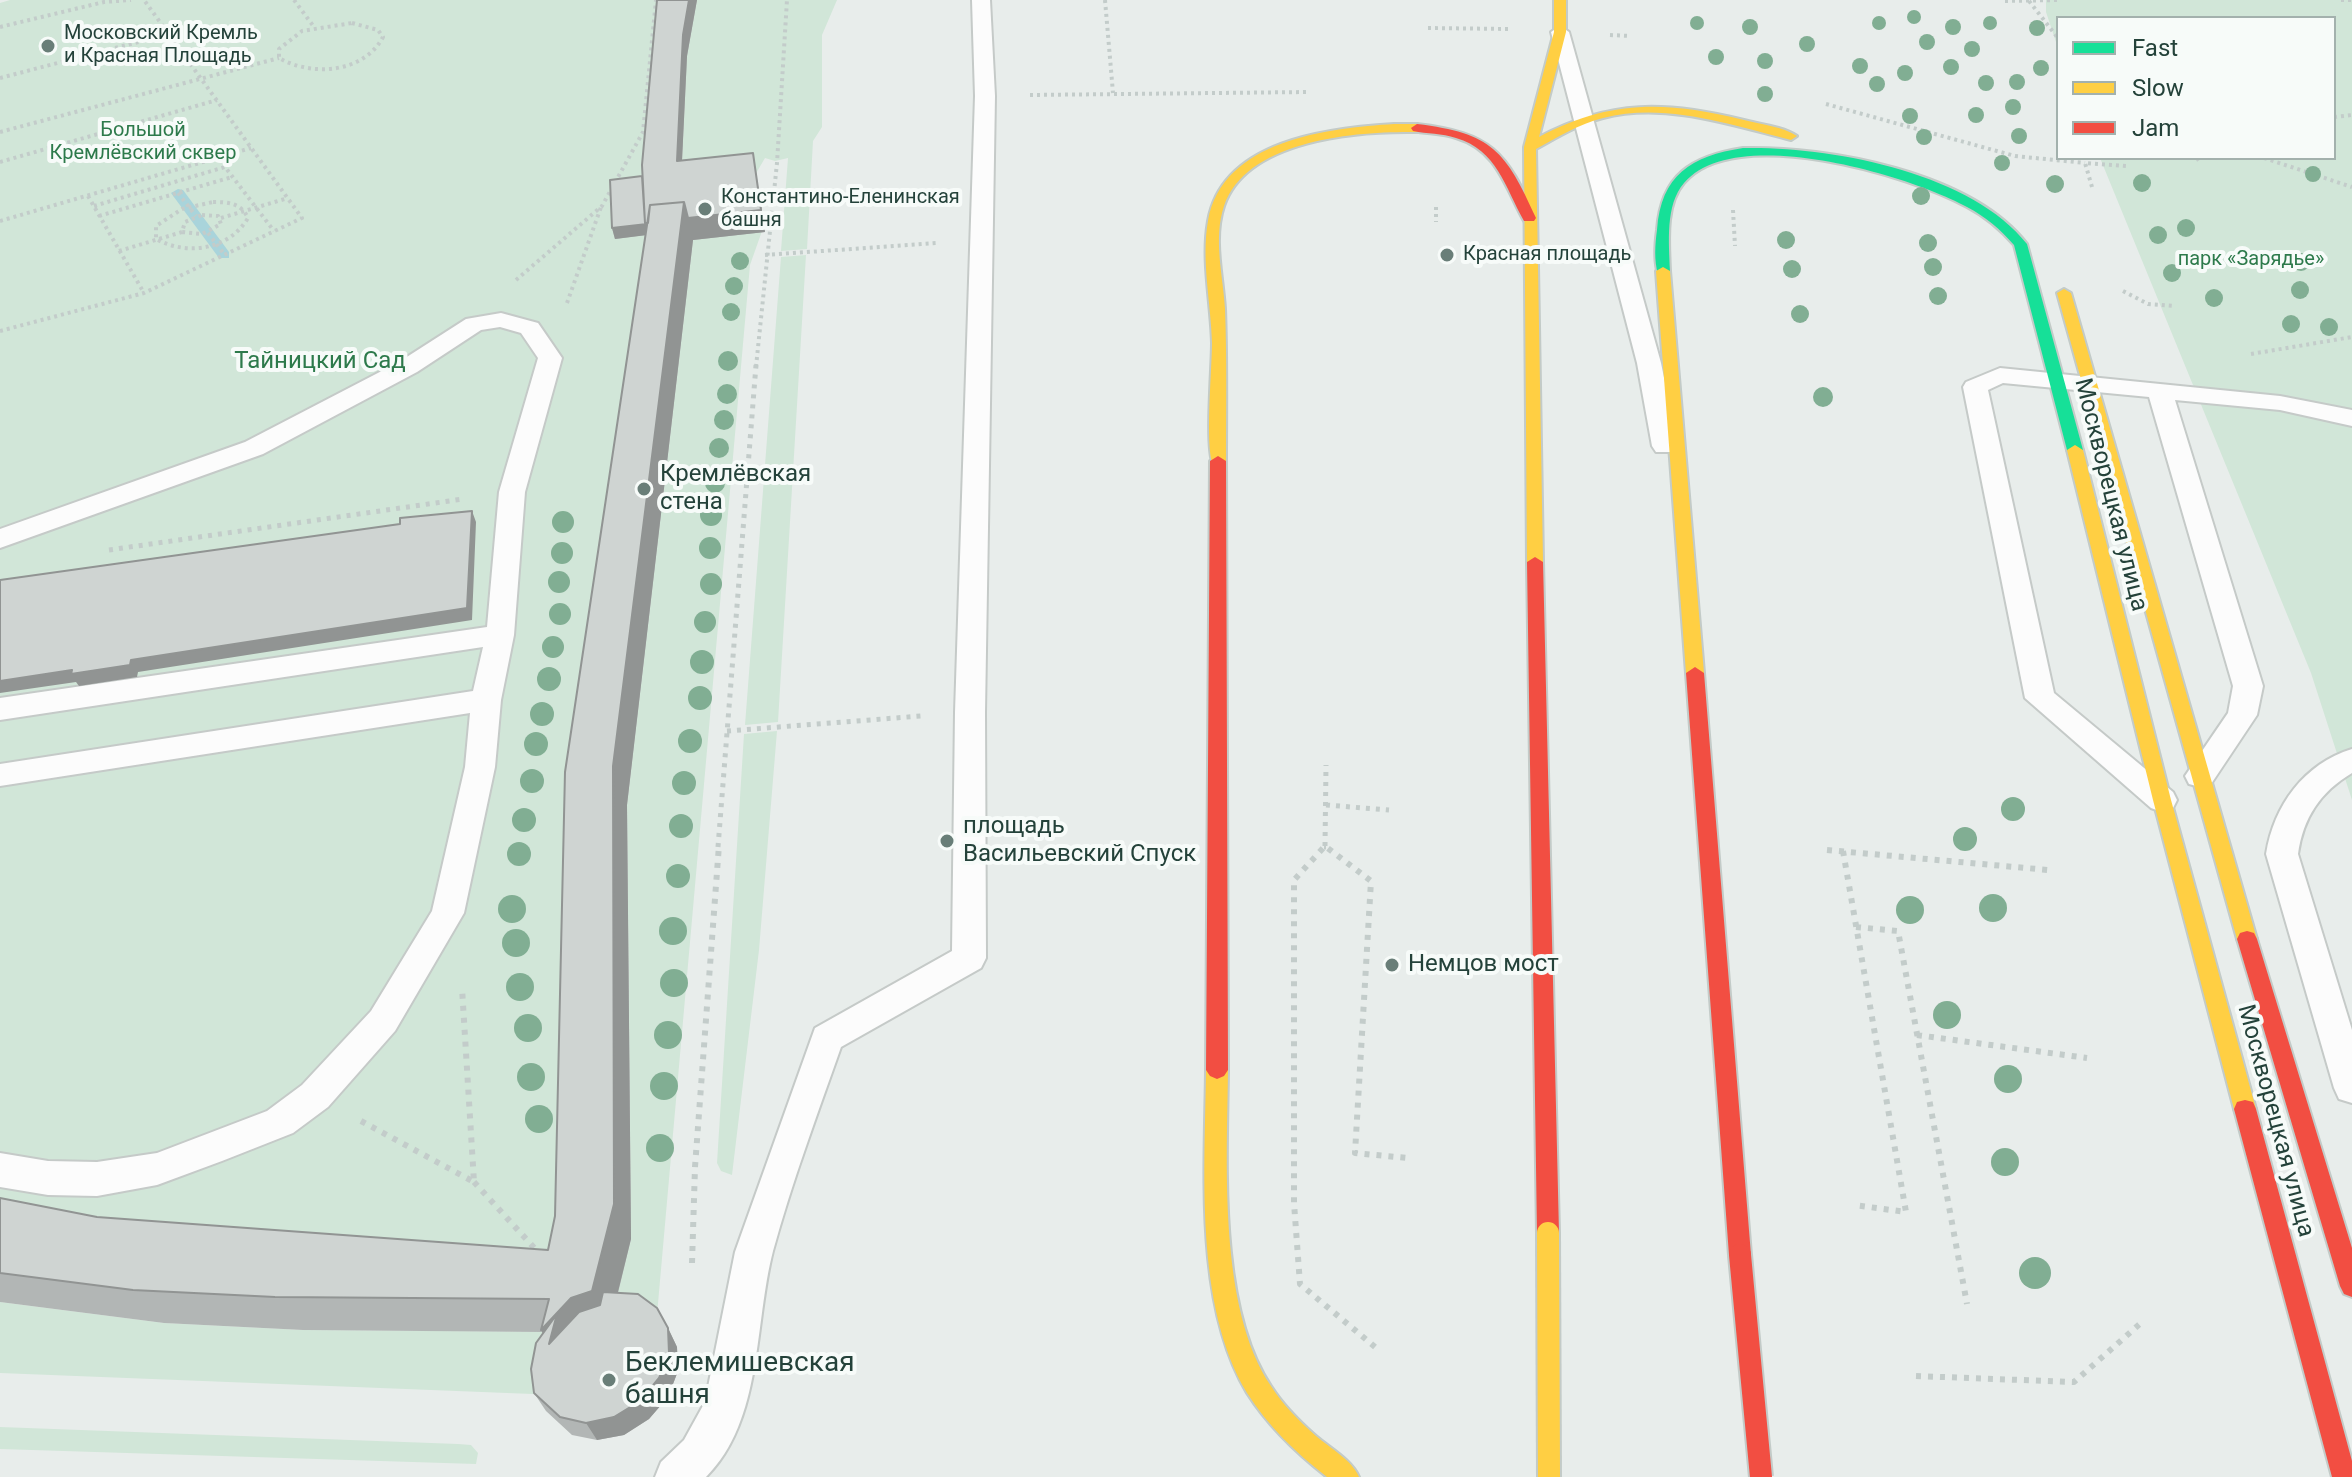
<!DOCTYPE html>
<html>
<head>
<meta charset="utf-8">
<style>
  body { margin:0 }
  #map { position:relative; width:2352px; height:1477px; overflow:hidden; background:#e8edeb; font-family:Roboto,sans-serif }
  canvas { display:block }
  .legend { position:absolute; left:2056px; top:16px; width:280px; height:144px; box-sizing:border-box; background:#f7fbf9; border:2px solid #a3b1ad; margin:0; padding:10px 14px; list-style:none; font-size:24px; color:#24423a }
  .legend li { display:flex; align-items:center; gap:16px; height:40px }
  .legend b { width:40px; border:2px solid #a3b1ad }
</style>
</head>
<body>
<div id="map">
<canvas width="2352" height="1477"></canvas>
<ul class="legend">
<li><b style="height:10px;background:#16e098"></b>Fast</li>
<li><b style="height:10px;background:#ffcf43"></b>Slow</li>
<li><b style="height:10px;background:#f24e42"></b>Jam</li>
</ul>
</div>
<script>
const c = document.querySelector('canvas').getContext('2d');
c.lineJoin = 'round';
function fill(path, color) {
  c.fillStyle = color;
  c.fill(path, 'evenodd');
}
function strokePath(path, color, width, dash) {
  c.strokeStyle = color;
  c.lineWidth = width;
  c.lineCap = dash ? 'butt' : 'round';
  c.setLineDash(dash || []);
  c.stroke(path);
}
function label(font, color, halo, rows, align = 'center') {
  c.font = font + ' Roboto,sans-serif';
  c.lineWidth = 8;
  c.setLineDash([]);
  c.textBaseline = 'middle';
  c.strokeStyle = halo;
  c.fillStyle = color;
  for (const [text, x, y, turn = 0] of rows) {
    c.save();
    c.translate(x, y);
    c.rotate((+turn || 0) * Math.PI / 180);
    c.textAlign = isNaN(turn) ? turn : align;
    if (halo) c.strokeText(text, 0, 0);
    c.fillText(text, 0, 0);
    c.restore();
  }
}
fill(new Path2D(`
  M 10,0 L 663,0 L 686,61 L 697,0 L 837,0 L 822,35 L 822,127 L 813,141 L 807,249 L 781,251 L 788,158 L 775,161 L 765,158 L 755,175 L 681,183 L 686,74 L 652,234 L 566,1284 L 0,1228 L 0,3 Z
  M 2046,0 L 2352,0 L 2352,800 L 2311,673 L 2100,158 L 2334,158 L 2334,18 L 2058,18 L 2058,48 L 2046,12 Z
  M 762,231 L 750,265 L 655,1337 L 610,1324 L 631,1239 L 627,805 L 693,239 Z
  M 806,255 L 778,722 L 745,725 L 781,257 Z
  M 777,731 L 759,950 L 732,1175 L 721,1171 L 717,1163 L 744,734 Z
  M 0,1302 L 164,1323 L 303,1330 L 568,1332 L 558,1395 L 0,1373 Z
  M 0,1427 L 458,1444 L 471,1445 L 478,1453 L 476,1464 L 0,1449 Z`), '#d1e6d8');
fill(new Path2D(`
  M 178,189 L 183,190 L 229,252 L 229,258 L 219,258 L 171,193 Z`), '#a9d4db');
const lane = new Path2D(`
  M 972,0 L 990,0 L 995,96 L 985,712 L 986,958 L 981,968 L 841,1047 C 817,1115 792,1182 773,1251 C 754,1324 763,1420 706,1477 L 655,1477 L 661,1462 L 684,1440 L 705,1402 L 735,1252 L 815,1028 L 952,951 L 955,712 L 975,96 Z
  M 1560,26 L 1569,32 L 1661,363 L 1678,446 L 1674,452 L 1656,452 L 1652,446 L 1637,363 L 1551,32 Z
  M 501,313 L 538,323 L 562,358 L 525,492 L 514,635 L 501,700 L 495,767 L 464,913 L 395,1031 L 328,1107 L 293,1133 L 222,1161 L 157,1185 L 97,1196 L 48,1195 L 0,1187 L 0,1153 L 48,1161 L 97,1162 L 157,1153 L 267,1111 L 302,1085 L 371,1011 L 432,911 L 465,767 L 470,713 L 0,786 L 0,764 L 473,691 L 483,647 L 0,720 L 0,698 L 487,627 L 499,492 L 538,358 L 521,333 L 500,327 L 481,330 L 417,372 L 263,454 L 0,548 L 0,529 L 245,442 L 399,362 L 466,319 Z
  M 2000,368 L 2280,396 L 2352,410 L 2352,426 L 2280,410 L 2175,400 L 2263,686 L 2257,715 L 2211,784 L 2200,787 L 2189,784 L 2185,776 L 2228,713 L 2233,686 L 2149,397 L 2003,383 L 1988,390 L 2054,693 L 2173,792 L 2177,800 L 2173,808 L 2162,812 L 2151,808 L 2025,698 L 1963,387 L 1966,382 Z
  M 2352,749 L 2352,773 C 2320,792 2303,818 2298,854 L 2352,1030 L 2352,1103 L 2339,1099 L 2334,1088 L 2266,854 C 2274,805 2304,764 2352,749 Z`);
const fast = new Path2D(`
  M 1743,148 C 1829,146 1971,172 2027,244 L 2083,450 L 2080,453 L 2070,453 L 2067,450 L 2014,245 C 2000,229 1986,217 1967,207 C 1909,175 1734,123 1684,183 C 1665,205 1669,243 1670,271 L 1668,274 L 1658,274 C 1654,261 1655,244 1657,230 C 1661,175 1691,156 1743,148 Z`);
const slow = new Path2D(`
  M 1554,0 L 1566,0 L 1566,32 L 1539,137 C 1610,99 1667,101 1744,120 C 1760,124 1784,127 1797,136 L 1791,140 C 1731,125 1665,102 1603,118 C 1579,124 1558,137 1536,149 L 1543,562 L 1535,567 L 1527,562 L 1524,147 L 1554,32 Z
  M 1394,124 L 1417,124 L 1423,128 L 1417,132 C 1358,131 1247,139 1224,206 C 1213,239 1223,275 1225,309 C 1227,360 1226,410 1226,461 L 1218,466 L 1213,464 C 1205,447 1212,368 1212,343 C 1211,303 1201,260 1208,221 C 1222,140 1328,128 1394,124 Z
  M 1663,267 L 1670,271 L 1704,673 L 1695,679 L 1686,673 L 1656,271 Z
  M 2064,289 L 2071,293 L 2257,939 L 2254,945 L 2247,947 L 2240,945 L 2237,939 L 2057,293 Z
  M 2075,445 L 2083,450 L 2171,800 L 2256,1109 L 2253,1116 L 2245,1118 L 2237,1116 L 2234,1109 L 2153,800 L 2067,450 Z
  M 1217,1061 L 1224,1064 L 1228,1070 C 1227,1162 1218,1308 1271,1386 C 1283,1405 1299,1421 1316,1436 C 1330,1448 1352,1460 1359,1477 L 1327,1477 C 1296,1453 1268,1426 1247,1393 C 1194,1305 1205,1170 1206,1070 L 1210,1064 Z`);
const jam = new Path2D(`
  M 1417,124 C 1492,133 1506,151 1536,218 L 1534,221 L 1524,221 C 1505,187 1497,150 1456,138 C 1442,133 1427,134 1413,131 L 1411,128 Z
  M 1218,456 L 1226,461 L 1228,1070 L 1224,1076 L 1217,1079 L 1210,1076 L 1206,1070 L 1210,461 Z
  M 1535,557 L 1543,562 L 1559,1233 L 1556,1240 L 1548,1243 L 1540,1240 L 1537,1233 L 1527,562 Z
  M 1695,667 L 1704,673 L 1751,1255 L 1748,1263 L 1740,1266 L 1732,1263 L 1729,1255 L 1686,673 Z
  M 2247,931 L 2254,933 L 2257,939 L 2352,1248 L 2352,1297 L 2344,1294 L 2340,1286 L 2237,939 L 2240,933 Z
  M 2245,1100 L 2253,1102 L 2256,1109 L 2352,1461 L 2352,1477 L 2332,1477 L 2234,1109 L 2237,1102 Z`);
strokePath(lane, '#c5cac8', 4);
strokePath(fast, '#c3cbc8', 4);
strokePath(slow, '#c3cbc8', 4);
strokePath(jam, '#c3cbc8', 4);
strokePath(new Path2D(`
  M 294,0 L 314,27
  M 1105,0 L 1113,93
  M 2341,0 L 2352,0
  M 2005,1 L 2057,0
  M 2029,1 L 2058,38
  M 352,23 L 378,30 L 383,37 C 364,73 312,77 279,58 L 279,49 L 302,31 Z
  M 0,27 L 104,2 L 131,0
  M 1428,28 L 1508,29
  M 1610,35 L 1631,36
  M 0,78 L 169,34
  M 1030,95 L 1308,92
  M 1826,104 L 2015,156 L 2085,163
  M 2334,117 L 2352,115
  M 0,132 L 279,58
  M 2264,158 L 2352,187
  M 2196,160 L 2199,158
  M 0,162 L 217,100
  M 2092,187 L 2085,163 L 2127,166
  M 178,193 L 196,216
  M 88,196 L 144,293
  M 213,202 C 228,202 241,203 248,218 C 229,250 187,256 156,239 L 156,226 L 182,209 Z
  M 94,206 L 225,167 L 274,231
  M 1436,207 L 1436,222
  M 1733,210 L 1735,246
  M 202,215 L 218,216 L 221,224 L 202,234 L 182,232 L 185,222 Z
  M 99,216 L 232,177
  M 221,218 L 288,198
  M 0,221 L 251,148
  M 208,233 L 224,254
  M 119,251 L 182,232
  M 765,255 L 937,243
  M 516,280 L 602,206 L 643,132 L 656,0
  M 2123,291 L 2148,304 L 2174,306
  M 567,303 L 601,207
  M 0,331 L 144,293 L 302,218 L 144,0
  M 2251,354 L 2352,337
  M 756,367 L 777,163 L 787,0`), '#c3ccca', 4, [3, 4]);
strokePath(new Path2D(`
  M 109,550 L 463,499
  M 727,731 L 921,716
  M 1326,805 L 1389,810
  M 1325,846 L 1326,765
  M 718,847 L 756,365
  M 1324,847 L 1326,847`), '#c3ccca', 5, [4, 6]);
strokePath(new Path2D(`
  M 1827,850 L 2048,870
  M 1843,851 L 1906,1212 L 1854,1205
  M 1856,927 L 1898,931 L 1967,1304
  M 1917,1035 L 2087,1058
  M 361,1121 L 474,1182 L 462,988
  M 474,1182 L 538,1252
  M 692,1263 L 695,1167 L 719,845
  M 1375,1347 L 1300,1284 L 1294,1203 L 1294,880 L 1325,846 L 1371,881 L 1355,1153 L 1407,1158
  M 1916,1376 L 2074,1382 L 2142,1322`), '#c3ccca', 6, [5, 7]);
fill(lane, '#fcfcfc');
fill(fast, '#16e098');
fill(slow, '#ffcf43');
fill(jam, '#f24e42');
const slowBridge = new Path2D(`
  M 1548,1233 L 1549,1477`);
const jamBridge = new Path2D(`
  M 1740,1255 L 1761,1477`);
strokePath(slowBridge, '#c3cbc8', 26, []);
strokePath(jamBridge, '#c3cbc8', 26, []);
strokePath(slowBridge, '#ffcf43', 22);
strokePath(jamBridge, '#f24e42', 22);
c.fillStyle = '#81ae93';
for (const [x, y, r] of [
  [1914,17,7],
  [1697,23,7],
  [1879,23,7],
  [1990,23,7],
  [1750,27,8],
  [1953,27,8],
  [2037,28,8],
  [1927,42,8],
  [1807,44,8],
  [1972,49,8],
  [1716,57,8],
  [1765,61,8],
  [1860,66,8],
  [1951,67,8],
  [2041,68,8],
  [1905,73,8],
  [2017,82,8],
  [1986,83,8],
  [1877,84,8],
  [1765,94,8],
  [2013,107,8],
  [1976,115,8],
  [1910,116,8],
  [2019,136,8],
  [1924,137,8],
  [2002,163,8],
  [2313,174,8],
  [2142,183,9],
  [2055,184,9],
  [1921,196,9],
  [2186,228,9],
  [2158,235,9],
  [1786,240,9],
  [1928,243,9],
  [740,261,9],
  [2301,262,9],
  [1933,267,9],
  [1792,269,9],
  [2172,273,9],
  [734,286,9],
  [2300,290,9],
  [1938,296,9],
  [2214,298,9],
  [731,312,9],
  [1800,314,9],
  [2291,324,9],
  [2329,327,9],
  [728,361,10],
  [727,394,10],
  [1823,397,10],
  [724,420,10],
  [719,448,10],
  [715,483,10],
  [711,515,11],
  [563,522,11],
  [710,548,11],
  [562,553,11],
  [559,582,11],
  [711,584,11],
  [560,614,11],
  [705,622,11],
  [553,647,11],
  [702,662,12],
  [549,679,12],
  [700,698,12],
  [542,714,12],
  [690,741,12],
  [536,744,12],
  [532,781,12],
  [684,783,12],
  [2013,809,12],
  [524,820,12],
  [681,826,12],
  [1965,839,12],
  [519,854,12],
  [678,876,12],
  [1993,908,14],
  [512,909,14],
  [1910,910,14],
  [673,931,14],
  [516,943,14],
  [674,983,14],
  [520,987,14],
  [1947,1015,14],
  [528,1028,14],
  [668,1035,14],
  [531,1077,14],
  [2008,1079,14],
  [664,1086,14],
  [539,1119,14],
  [660,1148,14],
  [2005,1162,14],
  [2035,1273,16]
]) {
  c.beginPath();
  c.arc(x, y, r, 0, 2 * Math.PI);
  c.fill();
}
fill(new Path2D(`
  M 657,0 L 697,0 L 687,56 L 682,160 L 753,153 L 765,232 L 693,240 L 627,805 L 631,1239 L 618,1293 L 668,1328 L 677,1347 L 678,1371 L 668,1397 L 649,1419 L 624,1435 L 597,1440 L 572,1435 L 546,1411 L 534,1393 L 543,1334 L 542,1332 L 303,1330 L 164,1323 L 0,1302 L 0,1198 L 97,1217 L 548,1250 L 555,1216 L 646,235 L 615,239 L 612,228 L 642,176 Z`), '#b2b6b5');
fill(new Path2D(`
  M 689,0 L 697,0 L 687,56 L 681,182 L 677,161 L 683,35 Z
  M 753,153 L 765,232 L 693,240 L 627,805 L 631,1239 L 610,1324 L 560,1363 L 541,1330 L 614,1204 L 613,766 L 647,235 L 615,239 L 612,228 L 684,202 Z
  M 472,511 L 476,522 L 472,620 L 138,672 L 137,677 L 79,686 L 76,682 L 0,693 L 0,681 L 131,660 Z
  M 668,1328 L 677,1347 L 678,1371 L 668,1397 L 649,1419 L 624,1435 L 597,1440 L 586,1423 Z`), '#919493');
const building = new Path2D(`
  M 657,0 L 689,0 L 683,35 L 677,161 L 753,153 L 761,210 L 688,218 L 684,202 L 650,205 L 648,223 L 645,223 L 642,165 Z
  M 642,176 L 645,223 L 647,224 L 612,228 L 610,180 Z
  M 684,202 L 613,766 L 614,1204 L 592,1291 L 571,1298 L 541,1330 L 549,1299 L 275,1297 L 133,1290 L 0,1273 L 0,1198 L 97,1217 L 548,1250 L 555,1216 L 565,772 L 650,205 Z
  M 472,511 L 467,608 L 131,660 L 130,665 L 71,674 L 72,670 L 0,681 L 0,580 L 400,524 L 400,518 Z
  M 603,1292 L 638,1294 L 657,1308 L 668,1328 L 669,1353 L 659,1378 L 640,1401 L 614,1417 L 586,1423 L 560,1417 L 534,1393 L 531,1369 L 536,1343 L 557,1314 L 549,1344 L 579,1312 L 600,1305 Z`);
fill(building, '#cfd4d2');
strokePath(building, '#919493', 2);
for (const [x, y, r, color] of [
  [48,46,8,"#697e78"],
  [705,209,8,"#697e78"],
  [1447,255,8,"#697e78"],
  [644,489,8,"#697e78"],
  [947,841,8,"#697e78"],
  [1392,965,8,"#697e78"],
  [609,1380,8,"#697e78"]
]) {
  const dot = new Path2D();
  dot.arc(x, y, r, 0, 2 * Math.PI);
  c.fillStyle = color;
  c.fill(dot);
  strokePath(dot, '#f7fbf9', 3);
}
label('20px', '#24423a', '#f7fbf9', [
  ["Московский Кремль",64,34],
  ["и Красная Площадь",64,57],
  ["Константино-Еленинская",721,198],
  ["башня",721,221],
  ["Красная площадь",1463,255]
], 'left');
label('20px', '#2d7a4b', '#f7fbf9', [
  ["Большой",143,131],
  ["Кремлёвский сквер",143,154],
  ["парк «Зарядье»",2251,260]
]);
label('24px', '#2d7a4b', '#f7fbf9', [
  ["Тайницкий Сад",320,362]
]);
label('24px', '#24423a', '#f7fbf9', [
  ["Кремлёвская",660,475],
  ["стена",660,503],
  ["площадь",963,827],
  ["Васильевский Спуск",963,855],
  ["Немцов мост",1408,965]
], 'left');
label('24px', '#24423a', '#f7fbf9', [
  ["Москворецкая улица",2110,495,76],
  ["Москворецкая улица",2275,1121,75]
]);
label('28px', '#24423a', '#f7fbf9', [
  ["Беклемишевская",625,1364],
  ["башня",625,1396]
], 'left');
</script>
</body>
</html>
